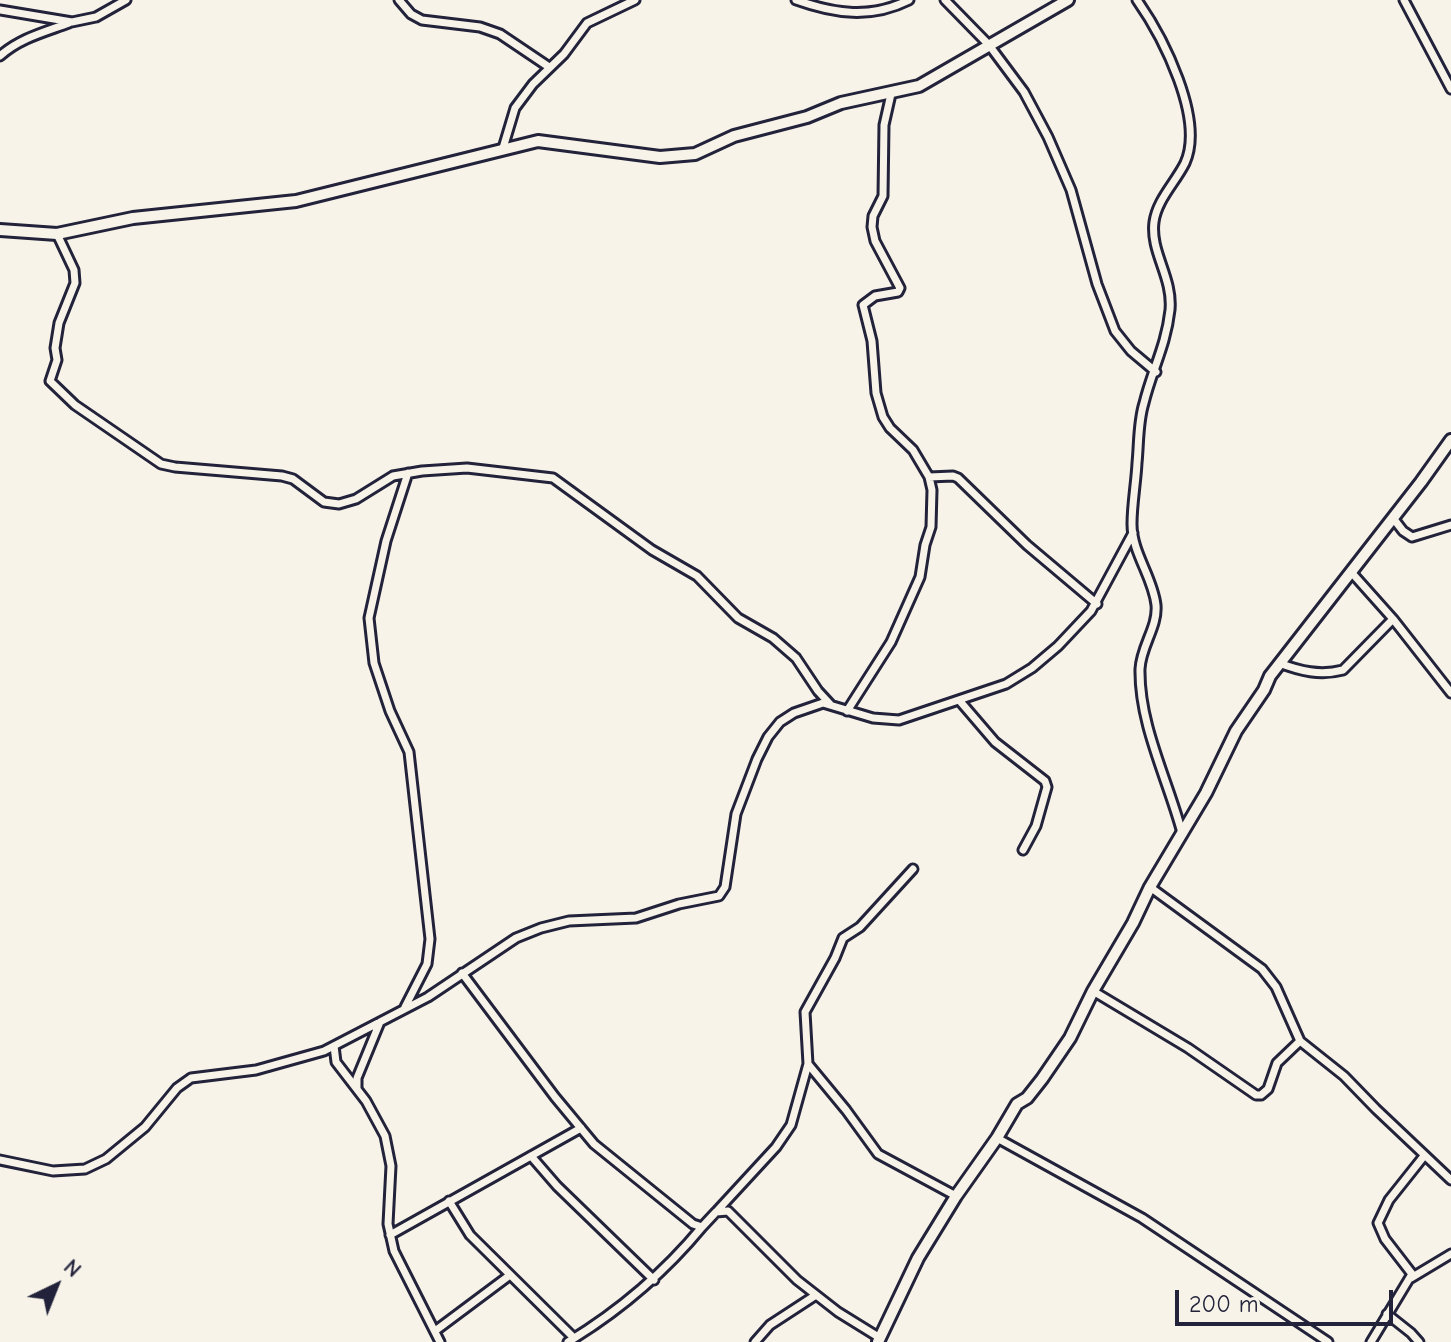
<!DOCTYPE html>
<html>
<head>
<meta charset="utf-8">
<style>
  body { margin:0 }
  #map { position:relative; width:1451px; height:1342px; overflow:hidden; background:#f7f3e8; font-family:"Comic Neue",sans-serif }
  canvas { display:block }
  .north { position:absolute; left:16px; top:1246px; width:80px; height:80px; -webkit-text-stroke:6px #f7f3e8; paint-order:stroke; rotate:43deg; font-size:22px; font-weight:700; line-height:32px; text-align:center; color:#22223b }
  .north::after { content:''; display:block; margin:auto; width:28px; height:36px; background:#22223b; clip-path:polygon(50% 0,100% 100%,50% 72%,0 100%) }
  .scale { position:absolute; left:1175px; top:1290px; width:218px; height:36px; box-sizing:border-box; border:4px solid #22223b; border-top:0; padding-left:10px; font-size:24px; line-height:28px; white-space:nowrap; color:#22223b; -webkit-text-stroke:6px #f7f3e8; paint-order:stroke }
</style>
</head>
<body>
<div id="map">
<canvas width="1451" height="1342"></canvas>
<div class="north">N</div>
<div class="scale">200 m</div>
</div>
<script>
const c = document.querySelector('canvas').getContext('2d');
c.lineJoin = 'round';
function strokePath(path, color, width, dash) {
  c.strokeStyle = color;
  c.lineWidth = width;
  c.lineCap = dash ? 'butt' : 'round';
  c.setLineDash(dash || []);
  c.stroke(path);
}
const street = new Path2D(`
  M 399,0 L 411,14 L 422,20 L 480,27 L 500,34 L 549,67
  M 796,0 C 835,14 871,19 909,0
  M 945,0 L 989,45 L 1024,92 L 1048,137 L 1071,190 L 1097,284 L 1115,331 L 1131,351 L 1156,372
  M 1137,0 C 1163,37 1205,119 1185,163 C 1175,183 1157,200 1154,222 C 1150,252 1173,277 1170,310 C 1166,346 1152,370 1144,403 C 1138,422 1139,443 1137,463 C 1136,483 1132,504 1132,524 C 1132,553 1153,577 1156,605 C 1158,627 1141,646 1140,669 C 1139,725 1168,780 1182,833
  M 1404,0 L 1451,89
  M 0,10 L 72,22 L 96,17 L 126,0
  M 0,56 C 20,38 45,32 69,23
  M 503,148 L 515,108 L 533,84 L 564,54 L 587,23 L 635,0
  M 57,234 L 74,270 L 75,283 L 59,323 L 55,348 L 57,360 L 50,381 L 75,405 L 161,464 L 175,467 L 282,476 L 293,479 L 324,502 L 339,504 L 356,499 L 393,476 L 422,471 L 467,468 L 553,478 L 652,550 L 697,576 L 738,618 L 773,638 L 796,658 L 818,691 L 830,704
  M 929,477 L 953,476 L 958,478 L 1027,545 L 1097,604
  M 1393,518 L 1403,531 L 1412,537 L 1451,525
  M 1352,573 L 1393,619 L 1451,693
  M 1279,663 C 1300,671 1320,676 1343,670 L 1393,619
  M 959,700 L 995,742 L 1045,781 L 1047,787 L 1036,826 L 1023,850
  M 847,711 L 891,642 L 920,577 L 925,545 L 931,527 L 932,490 L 929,477 L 913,450 L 890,428 L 883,417 L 876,393 L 872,341 L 863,305 L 875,296 L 898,292 L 900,288 L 875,241 L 872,227 L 873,216 L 883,196 L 884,125 L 891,94
  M 1150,887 L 1262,969 L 1276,987 L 1300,1041 L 1344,1076 L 1376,1109 L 1451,1180
  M 462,973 L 555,1097 L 594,1144 L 693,1224 L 702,1227 L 716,1212 L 728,1211 L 797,1280 L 838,1312 L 880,1338
  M 1093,991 L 1188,1048 L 1256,1095 L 1261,1095 L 1268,1089 L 1277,1063 L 1300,1041
  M 405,1007 L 427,964 L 430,939 L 409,752 L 390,711 L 374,663 L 369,618 L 386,541 L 408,473
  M 334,1046 L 336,1062 L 366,1101 L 385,1136 L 391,1166 L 388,1224 L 394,1251 L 440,1342
  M 808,1064 L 846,1110 L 878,1154 L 956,1196
  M 357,1088 L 357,1078 L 380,1022
  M 997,1138 L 1142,1218 L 1328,1342
  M 531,1156 L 557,1186 L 654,1280
  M 0,1160 L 53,1171 L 85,1169 L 106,1159 L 145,1127 L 177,1088 L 191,1078 L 256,1070 L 324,1051 L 428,997 L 516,938 L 541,928 L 569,921 L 636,918 L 679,904 L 719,896 L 725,887 L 736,814 L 757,759 L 768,737 L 780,722 L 794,713 L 823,703 L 873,718 L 899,720 L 1006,684 L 1032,668 L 1058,646 L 1091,611 L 1133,533
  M 449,1201 L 470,1235 L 574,1338
  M 717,1211 L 776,1147 L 791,1125 L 808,1064 L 805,1012 L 835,958 L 843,938 L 860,927 L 913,869
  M 390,1235 L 581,1128
  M 1411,1278 L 1451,1254
  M 1387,1314 L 1411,1333 L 1419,1342
  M 435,1331 L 510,1275
  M 568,1342 C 619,1311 664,1273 702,1227
  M 755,1342 L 770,1325 L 816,1295
  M 1371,1342 L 1412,1274 L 1385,1239 L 1378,1223 L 1389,1200 L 1424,1156`);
const secondary = new Path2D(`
  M 0,230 L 57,234 L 133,218 L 296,201 L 538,141 L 660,157 L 695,154 L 734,136 L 807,117 L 841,103 L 919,86 L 1068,0
  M 878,1342 L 918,1258 L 956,1196 L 997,1138 L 1017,1104 L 1027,1098 L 1042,1079 L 1070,1038 L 1093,991 L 1133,923 L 1150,887 L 1206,793 L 1236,731 L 1264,690 L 1270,676 L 1421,482 L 1451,440`);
strokePath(street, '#22223b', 13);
strokePath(secondary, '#22223b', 16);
strokePath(street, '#f7f3e8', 7);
strokePath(secondary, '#f7f3e8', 10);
</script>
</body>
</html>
